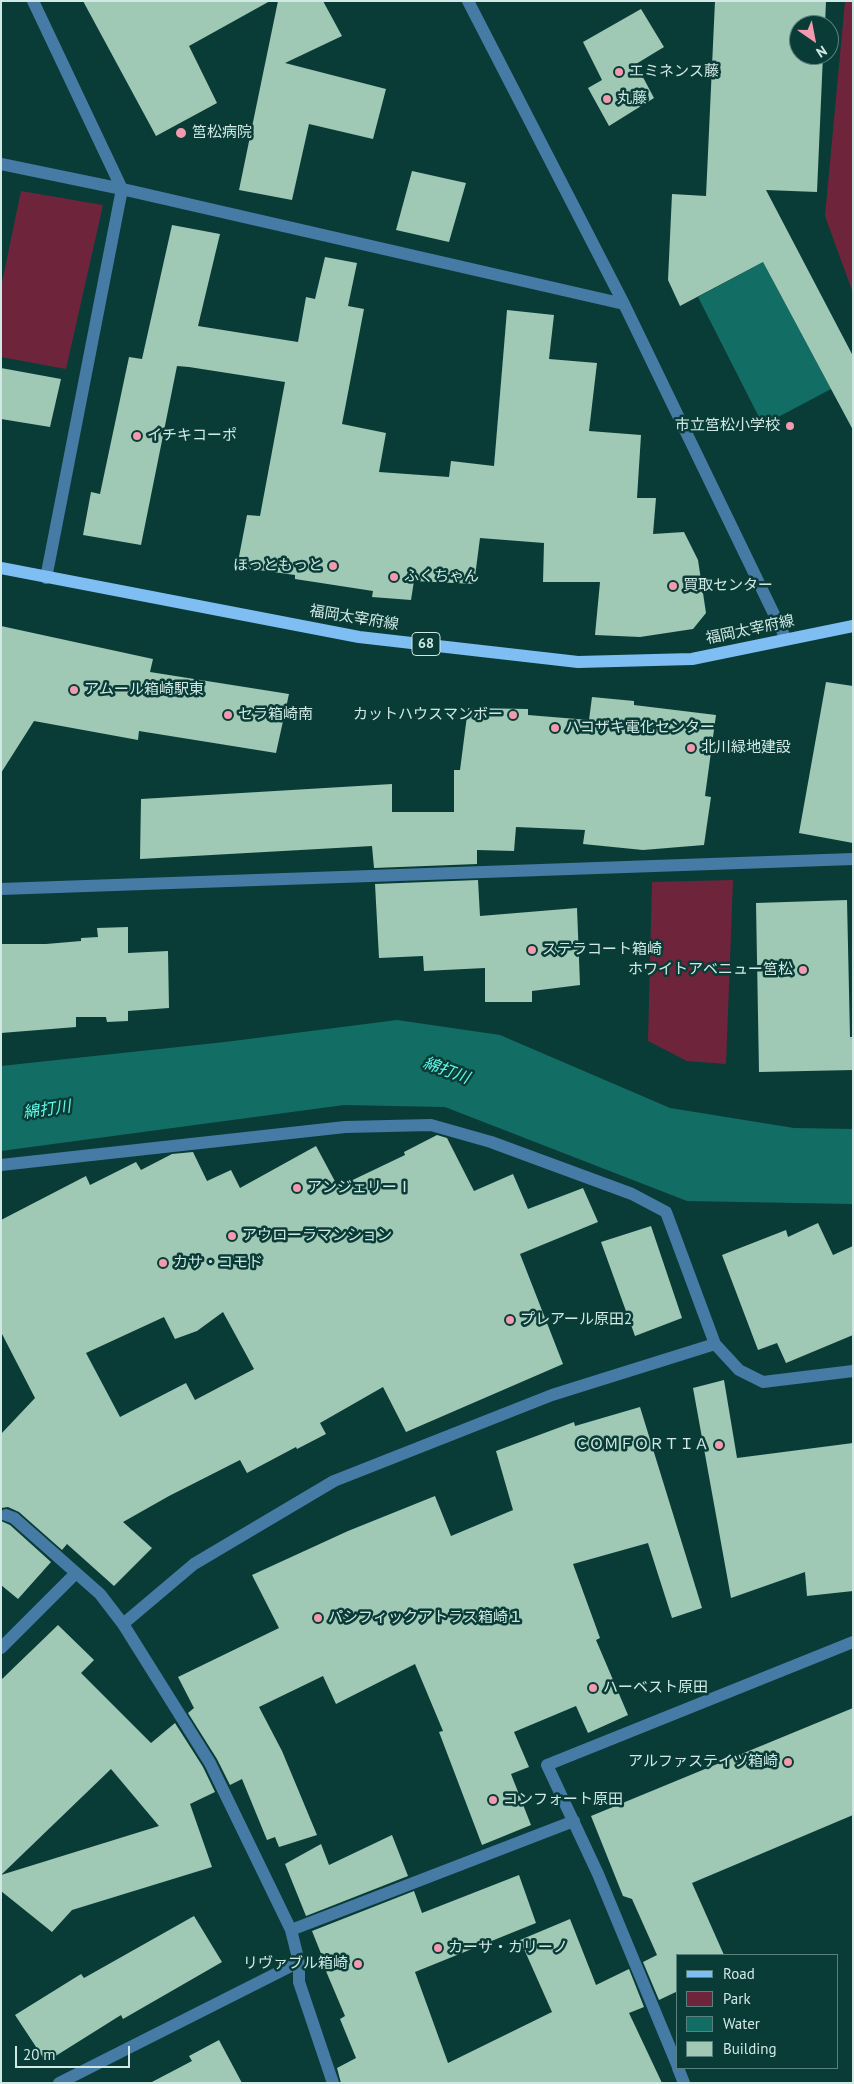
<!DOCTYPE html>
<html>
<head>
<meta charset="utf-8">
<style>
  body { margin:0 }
  #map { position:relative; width:854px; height:2084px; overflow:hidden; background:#0a3c37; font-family:"PT Sans",sans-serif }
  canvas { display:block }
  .frame { position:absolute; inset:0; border:2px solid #d1e9e5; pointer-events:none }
  .legend { position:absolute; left:676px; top:1954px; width:162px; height:115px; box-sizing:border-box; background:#0a3c37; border:1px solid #5a817d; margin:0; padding:6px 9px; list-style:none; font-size:15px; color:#d1e9e5 }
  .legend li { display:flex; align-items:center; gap:10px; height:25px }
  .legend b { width:25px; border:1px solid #5a817d }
  .north { position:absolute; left:789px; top:15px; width:50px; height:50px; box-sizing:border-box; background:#0a3c37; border:1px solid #5a817d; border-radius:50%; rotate:147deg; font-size:14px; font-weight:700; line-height:20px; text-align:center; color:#d1e9e5 }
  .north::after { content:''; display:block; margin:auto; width:18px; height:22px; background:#f29aae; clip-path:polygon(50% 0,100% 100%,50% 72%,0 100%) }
  .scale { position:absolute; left:15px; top:2046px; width:115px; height:22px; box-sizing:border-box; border:2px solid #d1e9e5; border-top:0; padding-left:6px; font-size:15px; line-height:18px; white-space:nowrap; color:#d1e9e5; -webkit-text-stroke:4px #0a3c37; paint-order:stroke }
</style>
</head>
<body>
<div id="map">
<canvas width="854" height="2084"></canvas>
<div class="frame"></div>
<ul class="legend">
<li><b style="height:6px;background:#7fbef2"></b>Road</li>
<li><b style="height:14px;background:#6e253b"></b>Park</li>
<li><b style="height:14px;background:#126e65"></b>Water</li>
<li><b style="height:14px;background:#9fc8b5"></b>Building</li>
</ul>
<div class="north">N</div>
<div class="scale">20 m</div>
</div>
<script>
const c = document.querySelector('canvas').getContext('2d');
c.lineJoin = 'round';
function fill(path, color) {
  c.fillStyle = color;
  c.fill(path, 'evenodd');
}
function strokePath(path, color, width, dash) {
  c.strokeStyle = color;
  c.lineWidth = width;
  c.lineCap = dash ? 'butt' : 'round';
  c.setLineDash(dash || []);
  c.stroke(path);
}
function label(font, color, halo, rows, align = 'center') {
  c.font = font + ' "PT Sans","Noto Sans JP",sans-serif';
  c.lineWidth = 5;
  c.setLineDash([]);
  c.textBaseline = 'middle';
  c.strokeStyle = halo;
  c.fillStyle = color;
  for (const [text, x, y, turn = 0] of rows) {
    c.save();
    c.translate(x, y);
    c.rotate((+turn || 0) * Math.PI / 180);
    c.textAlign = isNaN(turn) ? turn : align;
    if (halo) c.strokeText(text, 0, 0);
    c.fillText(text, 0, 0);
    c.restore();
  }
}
fill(new Path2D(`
  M 845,1 L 853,1 L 853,293 L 825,216 Z
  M 21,191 L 103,205 L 66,369 L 1,357 L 1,287 Z
  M 733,880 L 726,1064 L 687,1061 L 648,1041 L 652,882 Z`), '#6e253b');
fill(new Path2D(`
  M 763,262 L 831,389 L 763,425 L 698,297 Z
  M 397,1020 L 500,1035 L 670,1108 L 794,1128 L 853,1129 L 853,1204 L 687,1201 L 445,1107 L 344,1105 L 1,1151 L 1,1066 L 225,1042 Z`), '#126e65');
fill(new Path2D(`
  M 83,1 L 270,1 L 189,46 L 217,103 L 156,136 Z
  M 278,1 L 323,1 L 342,36 L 285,63 L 386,89 L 373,139 L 309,124 L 292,200 L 239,190 Z
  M 715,1 L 826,1 L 825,25 L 799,25 L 799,55 L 823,55 L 817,192 L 766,190 L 853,356 L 853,430 L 763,262 L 680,306 L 668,280 L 672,194 L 706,196 Z
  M 641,9 L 664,47 L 636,64 L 654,98 L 609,126 L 588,88 L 602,80 L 583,42 Z
  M 412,171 L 466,183 L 449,242 L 396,230 Z
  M 172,225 L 220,234 L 198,326 L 298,342 L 306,297 L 315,299 L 325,257 L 357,263 L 348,306 L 364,309 L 342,424 L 386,433 L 379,472 L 449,477 L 451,461 L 494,466 L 507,310 L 554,315 L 549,359 L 597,363 L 589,431 L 641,435 L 637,498 L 656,498 L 653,534 L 684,532 L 698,560 L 706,613 L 693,629 L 640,637 L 595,635 L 600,582 L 543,582 L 544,543 L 480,538 L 474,584 L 414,581 L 411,600 L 372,597 L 373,591 L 295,579 L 295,575 L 237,567 L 247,515 L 260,516 L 285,382 L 189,367 L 177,366 L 141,545 L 83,535 L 91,492 L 100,494 L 129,357 L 142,359 Z
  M 1,368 L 61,379 L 50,427 L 1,419 Z
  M 1,626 L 153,659 L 150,672 L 289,694 L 276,753 L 139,731 L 138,740 L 34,721 L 1,773 Z
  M 826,682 L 853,686 L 853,843 L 799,833 Z
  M 592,697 L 634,701 L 634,705 L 716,715 L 705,796 L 711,797 L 704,845 L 643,850 L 583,844 L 585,830 L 516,827 L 514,851 L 477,850 L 477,864 L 374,868 L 372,846 L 140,859 L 141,799 L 392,784 L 392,812 L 454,812 L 454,770 L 460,770 L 468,708 L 528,709 L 528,715 L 589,720 Z
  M 478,880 L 480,916 L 577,908 L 580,985 L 532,991 L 532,1002 L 485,1002 L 485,968 L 424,971 L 423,956 L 379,958 L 375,884 Z
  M 847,900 L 850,1037 L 853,1037 L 853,1070 L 759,1072 L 756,903 Z
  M 128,927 L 128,953 L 168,951 L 169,1008 L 128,1011 L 128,1021 L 107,1022 L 106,1017 L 76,1017 L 76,1027 L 1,1033 L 1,944 L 46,944 L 81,941 L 81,938 L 98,937 L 97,928 Z
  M 437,1135 L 447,1138 L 474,1191 L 513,1174 L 528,1209 L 583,1188 L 598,1222 L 520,1254 L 563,1364 L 406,1432 L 383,1387 L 320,1423 L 326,1434 L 297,1449 L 296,1447 L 247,1473 L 240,1460 L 169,1496 L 123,1522 L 152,1548 L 114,1586 L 67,1544 L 62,1550 L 19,1512 L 8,1507 L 1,1508 L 1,1434 L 35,1398 L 1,1332 L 1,1220 L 86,1176 L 90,1185 L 136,1162 L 141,1170 L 172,1154 L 193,1152 L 207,1181 L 231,1170 L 240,1188 L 316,1146 L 338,1187 L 405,1155 L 404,1152 ZM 223,1312 L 254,1369 L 195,1400 L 186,1383 L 120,1417 L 86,1353 L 164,1317 L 175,1339 L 197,1331 Z
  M 818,1223 L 833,1255 L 853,1246 L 853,1335 L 786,1363 L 777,1343 L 758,1350 L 722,1255 L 786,1230 L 788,1237 Z
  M 651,1226 L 682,1318 L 635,1336 L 601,1242 Z
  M 724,1380 L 737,1458 L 853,1443 L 853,1591 L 807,1596 L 805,1572 L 731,1598 L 693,1388 Z
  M 640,1407 L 702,1608 L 672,1618 L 648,1543 L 573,1564 L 600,1638 L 596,1640 L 628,1715 L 588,1733 L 576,1706 L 514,1732 L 529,1767 L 511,1774 L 531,1825 L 482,1845 L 439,1732 L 443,1731 L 415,1664 L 336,1704 L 323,1676 L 259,1707 L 282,1751 L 317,1835 L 279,1847 L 275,1837 L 267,1840 L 242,1779 L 230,1785 L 217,1759 L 188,1713 L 194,1708 L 178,1677 L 279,1628 L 252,1575 L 348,1531 L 435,1496 L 451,1536 L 513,1510 L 496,1451 L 574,1422 L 575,1426 Z
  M 1,1521 L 10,1525 L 51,1562 L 18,1599 L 1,1585 Z
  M 58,1625 L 94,1660 L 81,1673 L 151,1743 L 175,1723 L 203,1767 L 215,1792 L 190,1804 L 212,1867 L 72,1910 L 52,1932 L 1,1891 L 1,1875 L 159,1826 L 111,1769 L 1,1875 L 1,1680 Z
  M 853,1708 L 853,1815 L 692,1883 L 724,1955 L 678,1955 L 678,1991 L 659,2000 L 643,1962 L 657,1955 L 632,1899 L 623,1896 L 591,1816 Z
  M 392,1835 L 408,1876 L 306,1916 L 285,1864 L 321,1844 L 329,1865 Z
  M 519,1875 L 536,1923 L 415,1972 L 448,2063 L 552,2012 L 520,1940 L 570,1919 L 596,1985 L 629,1969 L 644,2007 L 629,2013 L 662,2083 L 341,2083 L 337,2068 L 356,2058 L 340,2019 L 345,2016 L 320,1957 L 322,1956 L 312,1931 L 414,1891 L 422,1913 Z
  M 194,1916 L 222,1962 L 123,2019 L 121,2015 L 46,2062 L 15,2015 L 81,1974 L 84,1978 Z
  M 219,2040 L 242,2083 L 150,2083 L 192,2061 L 189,2056 Z`), '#9fc8b5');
strokePath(new Path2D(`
  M 33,1 L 122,189 L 46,578
  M 468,1 L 624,304 L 786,639
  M 1,164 L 122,189 L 624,304
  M 1,889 L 853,859
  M 1,1165 L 345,1127 L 431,1125 L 491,1142 L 632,1194 L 666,1212 L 715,1344 L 739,1370 L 763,1382 L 853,1371
  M 6,1515 L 14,1518 L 100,1594 L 123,1624
  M 1,1648 L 76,1573
  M 291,1930 L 574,1821
  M 678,2067 L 598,1874 L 547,1765 L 853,1642
  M 678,2068 L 684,2083
  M 59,2083 L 299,1962
  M 333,2083 L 299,1982 L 299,1962 L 291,1930 L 210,1763 L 123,1624 L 194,1564 L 334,1481 L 552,1395 L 715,1344`), '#467ba6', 12);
strokePath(new Path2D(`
  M 1,568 L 359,637 L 578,662 L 692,659 L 853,626`), '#7fbef2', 12);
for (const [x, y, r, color] of [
  [619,72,5,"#f29aae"],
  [607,99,5,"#f29aae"],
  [181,133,6,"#f29aae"],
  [790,426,5,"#f29aae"],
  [137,436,5,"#f29aae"],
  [333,566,5,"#f29aae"],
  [394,577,5,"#f29aae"],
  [673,586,5,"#f29aae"],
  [74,690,5,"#f29aae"],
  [228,715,5,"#f29aae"],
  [513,715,5,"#f29aae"],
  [555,728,5,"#f29aae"],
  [691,748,5,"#f29aae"],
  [532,950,5,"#f29aae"],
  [803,970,5,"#f29aae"],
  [297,1188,5,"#f29aae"],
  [232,1236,5,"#f29aae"],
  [163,1263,5,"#f29aae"],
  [510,1320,5,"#f29aae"],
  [719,1445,5,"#f29aae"],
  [318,1618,5,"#f29aae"],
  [593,1688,5,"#f29aae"],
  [788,1762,5,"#f29aae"],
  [493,1800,5,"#f29aae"],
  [438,1948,5,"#f29aae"],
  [358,1964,5,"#f29aae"]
]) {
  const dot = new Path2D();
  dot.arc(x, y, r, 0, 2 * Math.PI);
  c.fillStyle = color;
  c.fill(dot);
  strokePath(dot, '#0a3c37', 2);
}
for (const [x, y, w] of [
  [426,644,28]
]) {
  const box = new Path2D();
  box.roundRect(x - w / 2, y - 11.5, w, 23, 4);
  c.fillStyle = '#0a3c37';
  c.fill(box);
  strokePath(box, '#d1e9e5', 1);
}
label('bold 14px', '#d1e9e5', null, [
  ["68",426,644]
]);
label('15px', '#d1e9e5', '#0a3c37', [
  ["エミネンス藤",629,72],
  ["丸藤",617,99],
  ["筥松病院",192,133],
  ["市立筥松小学校",780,426,"right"],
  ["イチキコーポ",147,436],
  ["ほっともっと",323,566,"right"],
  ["ふくちゃん",404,577],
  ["買取センター",683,586],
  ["アムール箱崎駅東",84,690],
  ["セラ箱崎南",238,715],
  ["カットハウスマンボー",503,715,"right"],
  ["ハコザキ電化センター",565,728],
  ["北川緑地建設",701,748],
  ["ステラコート箱崎",542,950],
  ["ホワイトアベニュー筥松",793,970,"right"],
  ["アンジェリーⅠ",307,1188],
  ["アウローラマンション",242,1236],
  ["カサ・コモド",173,1263],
  ["プレアール原田2",520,1320],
  ["ＣＯＭＦＯＲＴＩＡ",709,1445,"right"],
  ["パシフィックアトラス箱崎１",328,1618],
  ["ハーベスト原田",603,1688],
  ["アルファステイツ箱崎",778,1762,"right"],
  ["コンフォート原田",503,1800],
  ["カーサ・カリーノ",448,1948],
  ["リヴァブル箱崎",348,1964,"right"]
], 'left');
label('15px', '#d1e9e5', '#0a3c37', [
  ["福岡太宰府線",354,618,9],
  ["福岡太宰府線",750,630,-12]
]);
label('italic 16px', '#60fbea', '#0a3c37', [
  ["綿打川",446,1071,20],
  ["綿打川",47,1110,-8]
]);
</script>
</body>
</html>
